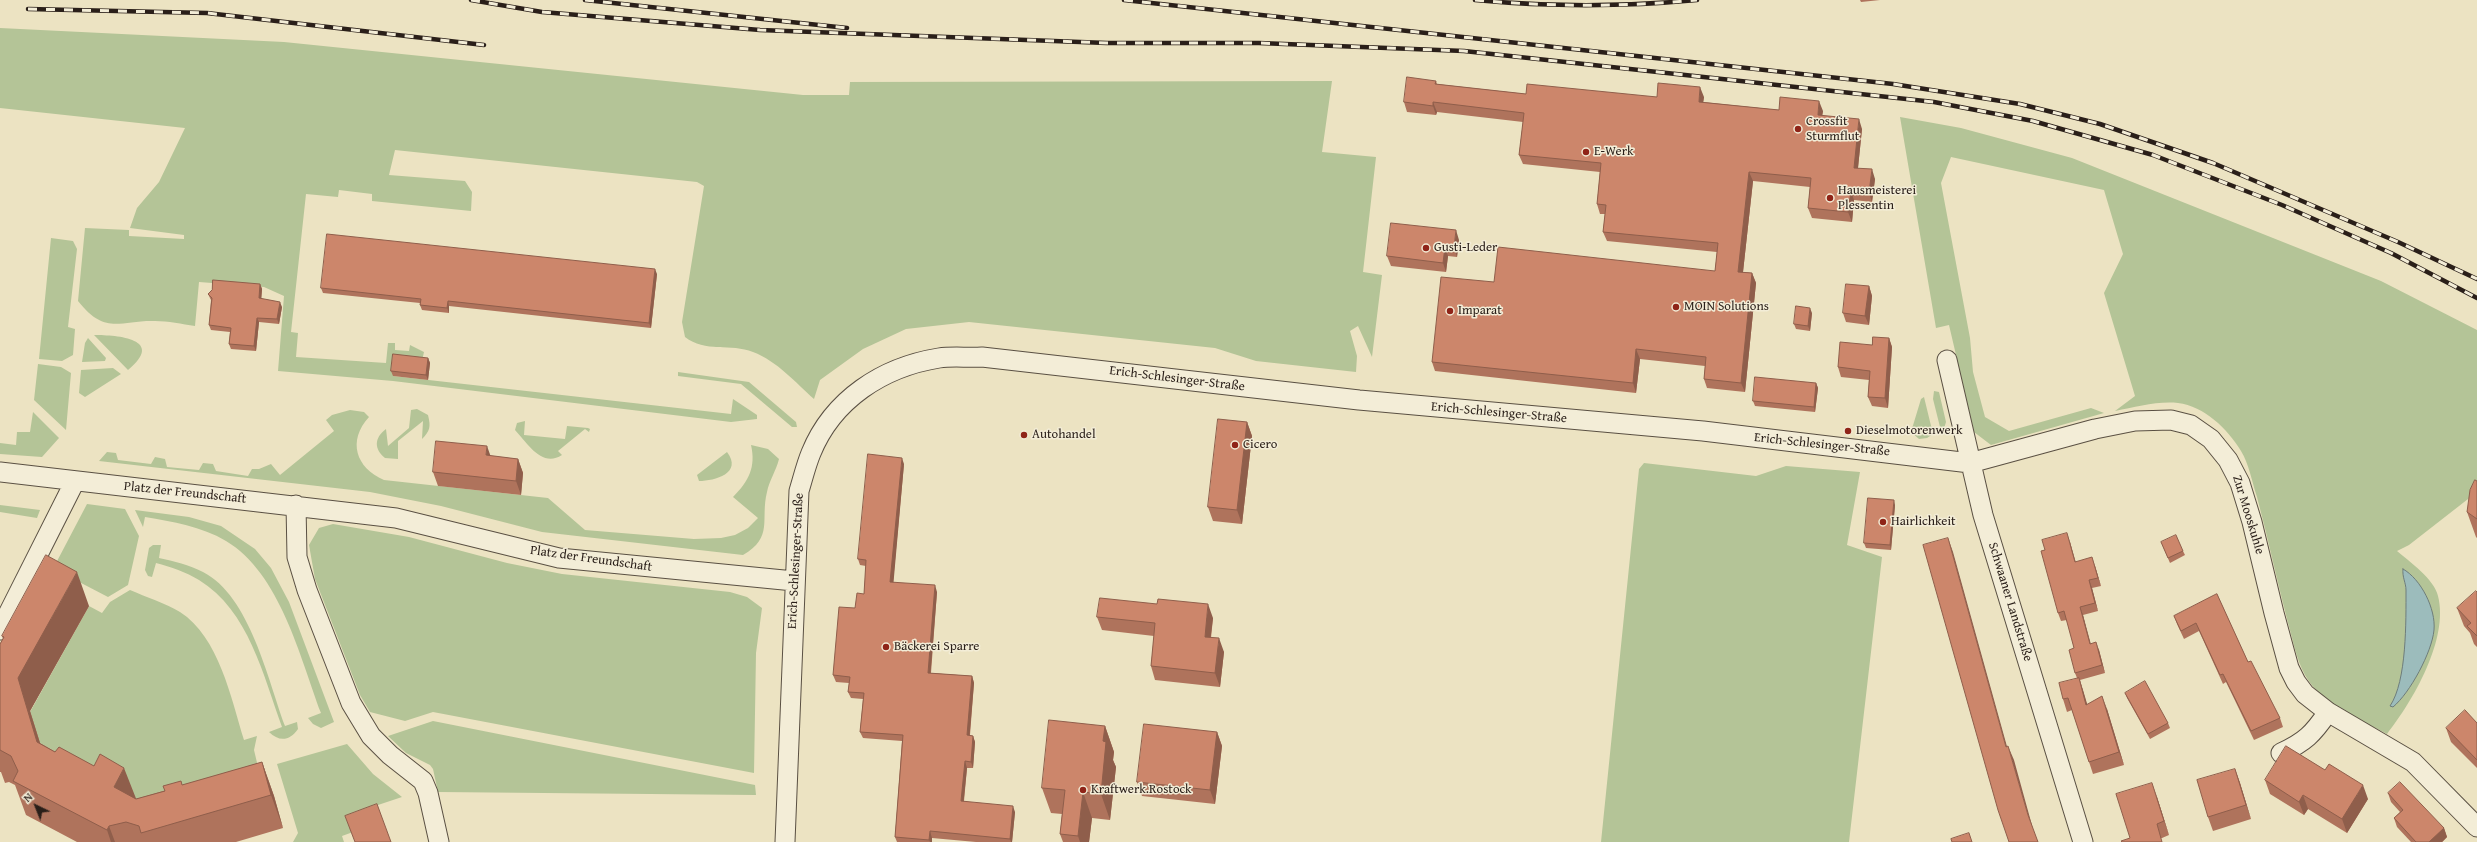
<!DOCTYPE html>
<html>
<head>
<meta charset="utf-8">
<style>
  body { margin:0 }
  #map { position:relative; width:2477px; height:842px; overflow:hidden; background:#ece3c2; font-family:"Gentium Book Plus",serif }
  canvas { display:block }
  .north { position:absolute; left:16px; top:786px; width:40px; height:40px; -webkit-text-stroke:3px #f3edd7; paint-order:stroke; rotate:317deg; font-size:11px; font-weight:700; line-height:16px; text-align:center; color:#2a1f19 }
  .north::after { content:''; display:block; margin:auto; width:14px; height:18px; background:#2a1f19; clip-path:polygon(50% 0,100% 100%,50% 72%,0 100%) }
</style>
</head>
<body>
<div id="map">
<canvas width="2477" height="842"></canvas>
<div class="north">N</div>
</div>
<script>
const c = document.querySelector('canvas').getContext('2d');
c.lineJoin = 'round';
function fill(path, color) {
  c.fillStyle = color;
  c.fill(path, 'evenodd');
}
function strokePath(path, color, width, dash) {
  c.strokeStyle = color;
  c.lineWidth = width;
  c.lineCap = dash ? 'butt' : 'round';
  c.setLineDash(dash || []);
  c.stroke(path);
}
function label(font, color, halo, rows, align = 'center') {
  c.font = font + ' "Gentium Book Plus",serif';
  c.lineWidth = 3;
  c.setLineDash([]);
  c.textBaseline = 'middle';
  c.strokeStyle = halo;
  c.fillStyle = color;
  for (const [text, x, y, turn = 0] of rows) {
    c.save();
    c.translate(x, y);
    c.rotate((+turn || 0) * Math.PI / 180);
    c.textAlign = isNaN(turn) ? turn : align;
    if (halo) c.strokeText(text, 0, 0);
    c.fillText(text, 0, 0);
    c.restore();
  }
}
fill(new Path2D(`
  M 0,28 L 284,42 L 803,95 L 849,95 L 850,82 L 1332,81 L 1322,152 L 1376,157 L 1363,272 L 1382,275 L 1372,357 L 1358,326 L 1350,331 L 1357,356 L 1356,372 L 1256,361 L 1215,348 L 969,322 L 906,329 L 863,349 L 820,380 L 814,399 C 796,383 777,361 753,352 C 731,343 705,353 685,337 L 682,322 L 704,186 L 697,182 L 395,150 L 389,175 L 465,181 L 472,192 L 471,211 L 372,201 L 372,194 L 339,190 L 338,197 L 306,194 L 291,332 L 298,333 L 296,357 L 386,363 L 388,343 L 395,343 L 395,350 L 409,351 L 410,345 L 424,352 L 422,361 L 393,376 L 731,414 L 733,399 L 757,415 L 757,419 L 731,422 L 393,381 L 278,371 L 284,296 L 264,287 L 199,282 L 195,326 C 182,324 168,321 155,321 C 119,320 106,336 78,301 L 85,228 L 129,230 L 129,236 L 184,239 L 184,235 L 130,228 L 137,208 L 159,182 L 185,128 L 0,108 Z
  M 1900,117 L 1961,128 L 2072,158 L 2381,281 L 2477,330 L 2477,492 L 2409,545 L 2397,551 C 2409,561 2435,580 2438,596 C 2449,639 2413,701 2387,734 C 2357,718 2322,705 2305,675 C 2296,659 2293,640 2288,623 C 2277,581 2268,538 2257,497 C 2252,482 2249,464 2241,451 C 2228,429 2204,406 2178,403 C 2157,401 2136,407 2115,411 L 2135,396 L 2104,293 L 2123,254 L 2104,190 L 1951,157 L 1941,183 L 1970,338 L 1973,372 L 1985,417 L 2009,431 L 2091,408 L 2104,413 L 1991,445 L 1974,432 L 1949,325 L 1936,328 Z
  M 51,238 L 73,241 L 77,249 L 68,327 L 75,329 L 73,355 L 62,361 L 39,359 Z
  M 94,335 C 118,335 166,339 128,370 Z
  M 88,338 L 106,358 L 105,361 L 82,362 L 85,343 Z
  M 38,364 L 61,367 L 71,373 L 66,430 L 34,400 Z
  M 113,368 L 121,374 L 85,397 L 79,393 L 81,370 Z
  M 678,372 L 749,382 L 796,422 L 797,427 L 792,427 L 741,384 L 678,376 Z
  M 1934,391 L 1939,392 L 1946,422 L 1942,435 L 1933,399 Z
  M 1924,397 L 1933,434 L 1927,438 L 1919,439 L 1911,432 L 1921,399 Z
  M 417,409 L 428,415 C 431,427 430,431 422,439 L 423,421 L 398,441 L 398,459 L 385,458 C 374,449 374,438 386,429 L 388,446 L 409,428 L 411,410 Z
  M 350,410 L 364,412 L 369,417 C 347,441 356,468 384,480 L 548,498 L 585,530 L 694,539 L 721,538 L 735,535 L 748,528 L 758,518 L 733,497 C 749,481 756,467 751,445 L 768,449 L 779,459 C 776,471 769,481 767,492 C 760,520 774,537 743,555 L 542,532 L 441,506 L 370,492 L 99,461 L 107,452 L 116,453 L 118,460 L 151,464 L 155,457 L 165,459 L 167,467 L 199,470 L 203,463 L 213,464 L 216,471 L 248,476 L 252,469 L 259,469 L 271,464 L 280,475 L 334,431 L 326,420 L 332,415 Z
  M 33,412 L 59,438 L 42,457 L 0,454 L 0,443 L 16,445 L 17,432 L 30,432 Z
  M 525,421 L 524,435 L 565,439 L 567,426 L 588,428 L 590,429 L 589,432 L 585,429 L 558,451 L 562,455 C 542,468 528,444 515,430 L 517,423 Z
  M 727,452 C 743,473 715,481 699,481 L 697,475 Z
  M 1644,463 L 1756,476 L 1786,466 L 1860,472 L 1847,545 L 1882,557 L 1849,842 L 1601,842 L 1639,469 Z
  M 87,504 L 125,509 L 139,536 L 128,585 L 108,597 L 60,572 L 55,565 Z
  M 0,505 L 40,510 L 37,518 L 0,512 Z
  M 135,510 L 189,517 L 221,526 L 255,549 L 271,568 L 289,602 L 334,722 L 321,728 L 313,724 L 308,718 L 321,713 C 300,657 280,573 226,541 C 201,526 173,522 145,517 L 143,527 Z
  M 333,524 L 409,537 L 507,563 L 562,574 L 730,592 L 747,597 L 762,608 L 756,653 L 754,773 L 433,712 L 405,721 L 370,712 L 360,695 L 315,579 L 309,545 L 319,528 Z
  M 153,545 L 161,545 L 159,558 C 174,561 189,565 203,572 C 250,596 268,680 285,726 L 297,722 L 298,729 C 290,741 279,742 269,732 L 282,727 C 263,675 249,611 199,580 C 186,572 171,567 156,563 L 152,577 L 148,576 L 145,570 L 149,548 Z
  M 130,590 C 146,597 165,603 180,612 C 219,637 231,698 244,740 L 257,736 L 254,750 L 259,771 L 176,820 L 46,764 L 30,712 L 89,606 L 102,613 L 110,602 Z
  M 433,721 L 755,785 L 756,795 L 438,792 L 433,769 L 430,765 L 406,753 L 388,736 Z
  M 347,744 L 373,774 L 402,797 L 369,808 L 375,824 L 342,836 L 344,842 L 293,842 L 298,833 L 277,764 Z`), '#b4c497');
const water = new Path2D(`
  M 2403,569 C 2421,579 2436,609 2434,630 C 2432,652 2410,693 2393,707 L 2390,706 C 2407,681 2406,620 2406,590 C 2406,583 2402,577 2403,569 Z`);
fill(water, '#9cbcbc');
strokePath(water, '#6e7d7b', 1);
const minor = new Path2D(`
  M 1947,360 L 1983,515 L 2083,842
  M 0,472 L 396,518 L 559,558 L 794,581
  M 296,505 L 297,557 L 307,590 L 351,703 L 371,736 L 390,755 L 423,781 L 428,793 L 439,842
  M 0,630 L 75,481
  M 2281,753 C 2305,742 2313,734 2328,712
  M 785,842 L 799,491 C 803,478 806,465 811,453 C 833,399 883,367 939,358 C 953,356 968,358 982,357 L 1359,400 L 1703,431 L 1970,463 L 2095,429 L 2135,421 L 2171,420 L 2191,425 L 2211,439 L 2228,460 L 2240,483 L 2252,522 L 2274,613 L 2289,668 L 2296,682 L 2305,694 L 2328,712 L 2413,762 L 2477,827`);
strokePath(minor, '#5a5043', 21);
strokePath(minor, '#f3edd7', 19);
const rail = new Path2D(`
  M 471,0 L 542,12 L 760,30 L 1107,43 L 1259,43 L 1464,51 L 1934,102 L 2033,121 L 2153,155 L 2282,205 L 2391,253 L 2477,298
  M 585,0 L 847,28
  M 1124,0 L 1893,84 L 2020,104 L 2100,124 L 2213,163 L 2398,242 L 2477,279
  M 1475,0 C 1550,7 1622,7 1697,0
  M 28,9 L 207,13 L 484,45`);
strokePath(rail, '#2a1f19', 4.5);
strokePath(rail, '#f3edd7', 3, [9]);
fill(new Path2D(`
  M 1860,0 L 1880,0 L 1861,2 Z
  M 1436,81 L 1437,84 L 1526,94 L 1657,97 L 1704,97 L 1703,102 L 1779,110 L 1823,111 L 1822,115 L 1862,129 L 1858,168 L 1875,179 L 1872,202 L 1854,200 L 1852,222 L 1812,218 L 1808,208 L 1810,187 L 1753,181 L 1743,272 L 1752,273 L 1756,283 L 1745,392 L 1707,388 L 1704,379 L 1705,366 L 1640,359 L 1636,393 L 1435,371 L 1432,362 L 1494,282 L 1715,271 L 1717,252 L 1607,241 L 1603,232 L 1605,214 L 1600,214 L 1597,204 L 1600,172 L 1523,164 L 1519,155 L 1523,122 L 1437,112 L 1436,115 L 1407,112 L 1404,102 Z
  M 1459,240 L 1457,257 L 1448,256 L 1446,272 L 1391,266 L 1387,256 Z
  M 657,274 L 651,328 L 449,306 L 449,313 L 422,310 L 420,305 L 420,303 L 323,293 L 321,288 Z
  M 260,284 L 262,289 L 261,299 L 282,307 L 279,324 L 259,322 L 256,351 L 231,349 L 229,344 L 230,332 L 211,330 L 209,325 L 211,300 L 208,294 Z
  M 1869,286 L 1872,296 L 1869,325 L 1846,322 L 1843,313 Z
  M 1812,313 L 1810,331 L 1796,329 L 1794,324 Z
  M 1889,338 L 1892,347 L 1888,408 L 1872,406 L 1868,397 L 1869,380 L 1841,377 L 1838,367 L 1872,345 Z
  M 428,358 L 430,363 L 428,380 L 393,376 L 391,371 Z
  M 1816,383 L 1818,388 L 1815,412 L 1755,406 L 1753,401 Z
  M 1247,422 L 1252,436 L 1242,524 L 1213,521 L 1208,507 Z
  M 490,456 L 518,459 L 523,473 L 521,495 L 438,486 L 433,472 Z
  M 904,464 L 893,582 L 937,592 L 931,673 L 972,676 L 974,683 L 970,735 L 973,736 L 975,742 L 973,768 L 967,768 L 964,801 L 1015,812 L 1012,842 L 976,842 L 932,838 L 932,842 L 897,842 L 895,837 L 902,741 L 863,738 L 860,732 L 863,699 L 851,698 L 848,692 L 849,683 L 836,682 L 833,675 L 855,608 L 864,594 L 866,566 L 860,565 L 858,559 Z
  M 2477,481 L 2477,538 L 2476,537 L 2467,512 Z
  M 1895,505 L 1891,550 L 1866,548 L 1864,543 Z
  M 2070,542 L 2075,562 L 2095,566 L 2101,586 L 2092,588 L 2098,611 L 2083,615 L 2090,644 L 2099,650 L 2105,673 L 2080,680 L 2087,705 L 2107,709 L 2124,765 L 2093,774 L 2072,710 L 2067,712 L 2063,699 L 2077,678 L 2075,673 L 2074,648 L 2067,620 L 2061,621 L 2058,613 Z
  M 2161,542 L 2183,551 L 2185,555 L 2170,563 Z
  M 2477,592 L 2477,647 L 2474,644 L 2470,633 L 2464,626 L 2457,608 Z
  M 2217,594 L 2248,662 L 2280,718 L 2283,727 L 2254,740 L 2226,682 L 2223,684 L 2199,631 L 2184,639 L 2177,624 L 2174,616 Z
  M 89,606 L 30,711 L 40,743 L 136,799 L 262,762 L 274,796 L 283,828 L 236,842 L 77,842 L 26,815 L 15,785 L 9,782 L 5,783 L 1,772 L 0,772 L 0,644 L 3,639 L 2,636 Z
  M 1097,617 L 1213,618 L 1211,638 L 1224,652 L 1220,687 L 1155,680 L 1151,666 L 1154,636 L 1102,630 Z
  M 2125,693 L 2168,723 L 2170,728 L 2150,739 L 2127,698 Z
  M 2477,723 L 2477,768 L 2451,742 L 2446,728 Z
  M 1105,726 L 1114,752 L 1113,760 L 1116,767 L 1110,820 L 1092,818 L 1089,842 L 1063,842 L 1060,834 L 1062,814 L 1051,813 L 1042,788 Z
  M 1217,732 L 1222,746 L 1215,804 L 1142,796 L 1137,782 Z
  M 2235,769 L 2240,783 L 2251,819 L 2213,831 L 2208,817 Z
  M 2265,780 L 2368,799 L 2347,833 L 2308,809 L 2304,815 L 2270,794 Z
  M 2388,793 L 2444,828 L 2447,837 L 2442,842 L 2411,842 L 2397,827 L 2394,818 L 2400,812 L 2391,802 Z
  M 2157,797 L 2169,835 L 2162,838 L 2130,838 Z`), '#af735c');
fill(new Path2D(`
  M 1700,87 L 1704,97 L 1702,111 L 1699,102 Z
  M 1819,101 L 1823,111 L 1821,124 L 1818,115 Z
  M 1433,102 L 1437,112 L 1436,115 L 1433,106 Z
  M 1859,119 L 1862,129 L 1857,177 L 1854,168 Z
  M 1872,169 L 1875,179 L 1872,202 L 1869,193 Z
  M 1749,172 L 1753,181 L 1742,281 L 1738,272 Z
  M 1851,191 L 1854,200 L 1852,222 L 1848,212 Z
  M 1456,230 L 1459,240 L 1457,257 L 1454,248 Z
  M 1445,247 L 1448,256 L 1446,272 L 1443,263 Z
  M 655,269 L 657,274 L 651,328 L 649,323 Z
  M 1752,273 L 1756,283 L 1745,392 L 1741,383 Z
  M 260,284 L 262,289 L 261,303 L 259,298 Z
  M 1869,286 L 1872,296 L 1869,325 L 1865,316 Z
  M 448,301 L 449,306 L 449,313 L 447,308 Z
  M 280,302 L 282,307 L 279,324 L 277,319 Z
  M 1810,308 L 1812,313 L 1810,331 L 1808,326 Z
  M 257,318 L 259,322 L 256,351 L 254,346 Z
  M 1889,338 L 1892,347 L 1888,408 L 1885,398 Z
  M 1636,349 L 1640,359 L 1636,393 L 1633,383 Z
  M 428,358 L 430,363 L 428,380 L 426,375 Z
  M 1816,383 L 1818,388 L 1815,412 L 1814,407 Z
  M 1247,422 L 1252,436 L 1242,524 L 1237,510 Z
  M 487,446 L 492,460 L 486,455 Z
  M 902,458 L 904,464 L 893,588 L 890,582 Z
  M 518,459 L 523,473 L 521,495 L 516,481 Z
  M 1894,500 L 1895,505 L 1891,550 L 1890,545 Z
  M 2067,533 L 2070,542 L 2078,570 L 2075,562 Z
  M 1948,538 L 1953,552 L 2011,761 L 2006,747 Z
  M 2092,557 L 2095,566 L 2101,586 L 2098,578 Z
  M 77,572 L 89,606 L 30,711 L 50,775 L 37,742 L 18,678 Z
  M 2089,580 L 2092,588 L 2098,611 L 2095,603 Z
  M 935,585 L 937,592 L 930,679 L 928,673 Z
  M 1208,604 L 1213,618 L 1209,650 L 1205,637 Z
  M 2080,607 L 2083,615 L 2093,652 L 2090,644 Z
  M 1219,638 L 1224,652 L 1220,687 L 1215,673 Z
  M 2096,642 L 2099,650 L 2105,673 L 2102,665 Z
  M 972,676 L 974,683 L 969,742 L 967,735 Z
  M 2079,678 L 2083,690 L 2091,717 L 2086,705 Z
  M 2102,696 L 2107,709 L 2124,765 L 2119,752 Z
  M 1105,726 L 1114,752 L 1113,760 L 1116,767 L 1110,820 L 1101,794 L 1103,741 Z
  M 1217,732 L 1222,746 L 1215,804 L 1210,790 Z
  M 973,736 L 975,742 L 973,768 L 971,762 Z
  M 2008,746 L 2014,760 L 2033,829 L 2028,815 Z
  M 965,761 L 967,768 L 963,807 L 961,801 Z
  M 262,762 L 274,796 L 283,828 L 271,795 Z
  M 124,768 L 137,801 L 114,787 Z
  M 2235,769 L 2240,783 L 2251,819 L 2246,805 Z
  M 2152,783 L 2157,797 L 2169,835 L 2164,821 Z
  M 2363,785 L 2368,799 L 2347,833 L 2342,819 Z
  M 1083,792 L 1092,818 L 1089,842 L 1080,842 L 1078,836 Z
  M 2303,795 L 2308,809 L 2304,815 L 2299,802 Z
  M 1013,806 L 1015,812 L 1012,842 L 1011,842 L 1010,839 Z
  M 109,826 L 115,842 L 111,842 L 107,830 Z
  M 2444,828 L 2447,837 L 2442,842 L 2429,842 Z
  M 930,831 L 932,838 L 932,842 L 930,842 L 929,840 Z`), '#8f5e4b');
const building = new Path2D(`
  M 1407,77 L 1436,81 L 1435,84 L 1526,94 L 1527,84 L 1657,97 L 1658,83 L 1700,87 L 1699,102 L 1779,110 L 1780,97 L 1819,101 L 1818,115 L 1859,119 L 1854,168 L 1872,169 L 1869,193 L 1851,191 L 1848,212 L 1808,208 L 1811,178 L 1749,172 L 1738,272 L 1752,273 L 1741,383 L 1704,379 L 1706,357 L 1636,349 L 1633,383 L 1432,362 L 1441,277 L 1494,282 L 1498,247 L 1715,271 L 1718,243 L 1603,232 L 1606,205 L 1597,204 L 1601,163 L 1519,155 L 1524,113 L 1433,102 L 1433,106 L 1404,102 Z
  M 1391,223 L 1456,230 L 1454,248 L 1445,247 L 1443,263 L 1387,256 Z
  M 327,234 L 655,269 L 649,323 L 448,301 L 447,308 L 420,305 L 421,299 L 321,288 Z
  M 213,280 L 260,284 L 259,298 L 280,302 L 277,319 L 257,318 L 254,346 L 229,344 L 231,328 L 209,325 L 212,298 L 208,294 L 212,290 Z
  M 1846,284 L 1869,286 L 1865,316 L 1843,313 Z
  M 1796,306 L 1810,308 L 1808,326 L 1794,324 Z
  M 1873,337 L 1889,338 L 1885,398 L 1868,397 L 1870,371 L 1838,367 L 1840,342 L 1872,345 Z
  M 393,354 L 428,358 L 426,375 L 391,371 Z
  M 1755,377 L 1816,383 L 1814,407 L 1753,401 Z
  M 1218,419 L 1247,422 L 1237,510 L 1208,507 Z
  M 436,441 L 487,446 L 486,455 L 518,459 L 516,481 L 433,472 Z
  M 868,454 L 902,458 L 890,582 L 935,585 L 928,673 L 972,676 L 967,735 L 973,736 L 971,762 L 965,761 L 961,801 L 1013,806 L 1010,839 L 930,831 L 929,840 L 895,837 L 903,735 L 860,732 L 864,693 L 848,692 L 850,677 L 833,675 L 839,607 L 855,608 L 857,593 L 864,594 L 866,560 L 858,559 Z
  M 2475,480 L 2477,481 L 2477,519 L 2467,512 L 2470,490 Z
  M 1868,498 L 1894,500 L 1890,545 L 1864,543 Z
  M 2067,533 L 2075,562 L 2092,557 L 2098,578 L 2089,580 L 2095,603 L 2080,607 L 2090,644 L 2096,642 L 2102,665 L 2075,673 L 2069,650 L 2074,648 L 2064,611 L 2058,613 L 2041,551 L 2045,550 L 2042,540 Z
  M 2176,535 L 2183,551 L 2168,558 L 2161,542 Z
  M 1948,538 L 2006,747 L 2008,746 L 2028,815 L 2038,842 L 2009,842 L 1998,810 L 1923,545 Z
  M 46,555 L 77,572 L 18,678 L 37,742 L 55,752 L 59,747 L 94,766 L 100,754 L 124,768 L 114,787 L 136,799 L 165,791 L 163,786 L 181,781 L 182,785 L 262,762 L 271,795 L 141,833 L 139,826 L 126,822 L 109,826 L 107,830 L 13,781 L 18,771 L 11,756 L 0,750 L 0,644 L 4,637 L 2,636 Z
  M 2476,591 L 2477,592 L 2477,636 L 2467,626 L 2471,623 L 2457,608 Z
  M 2217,594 L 2248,662 L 2251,661 L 2280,718 L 2251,731 L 2223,674 L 2220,675 L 2196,623 L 2181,631 L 2174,616 Z
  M 1100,598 L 1157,604 L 1158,599 L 1208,604 L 1205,637 L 1219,638 L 1215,673 L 1151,666 L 1155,623 L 1097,617 Z
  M 2079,678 L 2086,705 L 2102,696 L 2119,752 L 2089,762 L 2068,698 L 2063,699 L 2059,683 Z
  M 2145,681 L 2168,723 L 2148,734 L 2125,693 Z
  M 2465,710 L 2477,723 L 2477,760 L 2446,728 Z
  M 1049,720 L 1105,726 L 1103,741 L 1106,742 L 1101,794 L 1083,792 L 1078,836 L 1060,834 L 1065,790 L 1042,788 Z
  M 1144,724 L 1217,732 L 1210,790 L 1137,782 Z
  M 2286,746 L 2325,770 L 2329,764 L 2363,785 L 2342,819 L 2303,795 L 2299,802 L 2265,780 Z
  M 2235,769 L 2246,805 L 2208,817 L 2197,780 Z
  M 2400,782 L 2444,828 L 2429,842 L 2416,842 L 2394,818 L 2403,810 L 2388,793 Z
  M 2152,783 L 2164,821 L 2157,824 L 2162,842 L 2122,842 L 2121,841 L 2130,838 L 2116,794 Z
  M 377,804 L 391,842 L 355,842 L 345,816 Z
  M 1969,833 L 1972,842 L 1952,842 L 1951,839 Z`);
fill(building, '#cc866b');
strokePath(building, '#8f5e4b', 1);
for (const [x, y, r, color] of [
  [1798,129,4,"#8f2418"],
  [1586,152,4,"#8f2418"],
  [1830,198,4,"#8f2418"],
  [1426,248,4,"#8f2418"],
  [1676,307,4,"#8f2418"],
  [1450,311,4,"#8f2418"],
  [1848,431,4,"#8f2418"],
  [1024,435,4,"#8f2418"],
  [1235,445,4,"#8f2418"],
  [1883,522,4,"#8f2418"],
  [886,647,4,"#8f2418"],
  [1083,790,4,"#8f2418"]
]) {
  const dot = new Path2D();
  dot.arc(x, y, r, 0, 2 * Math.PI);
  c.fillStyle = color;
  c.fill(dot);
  strokePath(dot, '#f3edd7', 1.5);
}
label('13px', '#2a1f19', '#f3edd7', [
  ["Crossfit",1806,122],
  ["Sturmflut",1806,137],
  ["E-Werk",1594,152],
  ["Hausmeisterei",1838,191],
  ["Plessentin",1838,206],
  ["Gusti-Leder",1434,248],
  ["MOIN Solutions",1684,307],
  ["Imparat",1458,311],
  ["Dieselmotorenwerk",1856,431],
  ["Autohandel",1032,435],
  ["Cicero",1243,445],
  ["Hairlichkeit",1891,522],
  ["Bäckerei Sparre",894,647],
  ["Kraftwerk.Rostock",1091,790]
], 'left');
label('13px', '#2a1f19', '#f3edd7', [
  ["Erich-Schlesinger-Straße",1177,379,7],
  ["Erich-Schlesinger-Straße",1499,413,5],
  ["Erich-Schlesinger-Straße",1822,445,6],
  ["Platz der Freundschaft",185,493,6],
  ["Zur Mooskuhle",2248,515,73],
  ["Platz der Freundschaft",591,559,8],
  ["Erich-Schlesinger-Straße",796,561,-87],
  ["Schwaaner Landstraße",2010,602,73]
]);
</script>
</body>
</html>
